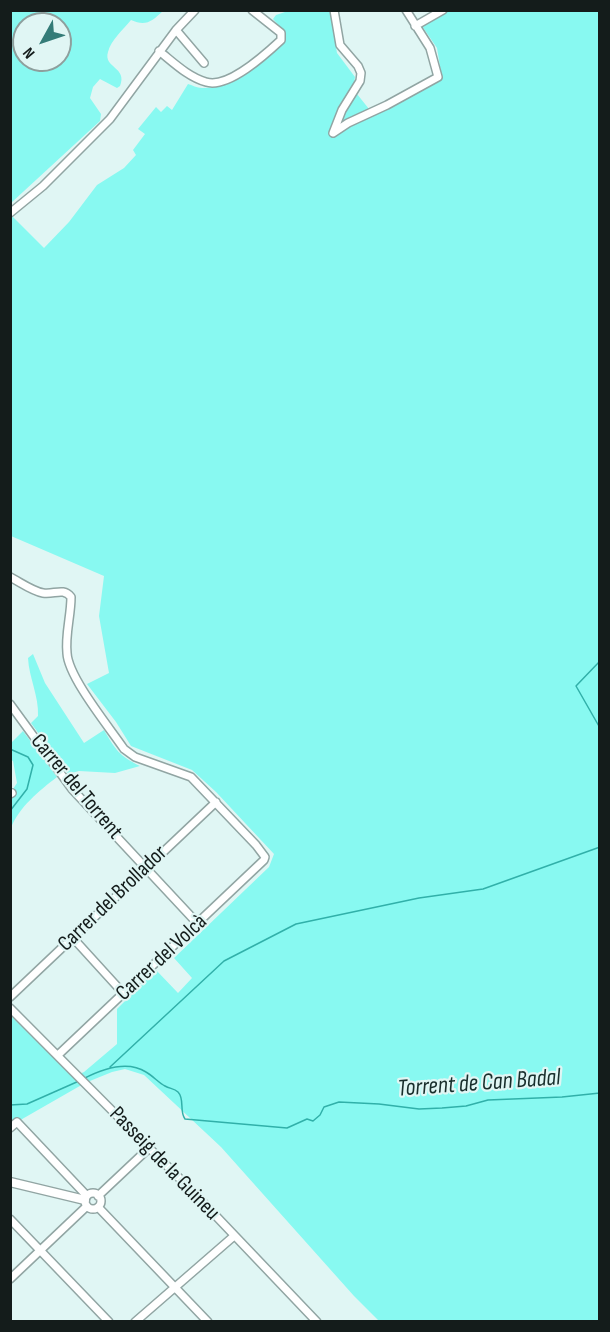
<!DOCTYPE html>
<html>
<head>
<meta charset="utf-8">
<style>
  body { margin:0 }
  #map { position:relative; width:610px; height:1332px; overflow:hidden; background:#e0f6f4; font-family:"Sofia Sans Condensed",sans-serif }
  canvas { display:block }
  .frame { position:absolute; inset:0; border:12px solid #141c1b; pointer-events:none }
  .north { position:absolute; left:12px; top:12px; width:60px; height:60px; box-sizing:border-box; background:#e0f6f4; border:2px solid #8e9f9d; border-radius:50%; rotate:230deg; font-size:16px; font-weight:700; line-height:24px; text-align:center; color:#141c1b }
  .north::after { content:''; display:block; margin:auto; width:21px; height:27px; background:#347c78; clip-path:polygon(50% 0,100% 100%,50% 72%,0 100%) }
</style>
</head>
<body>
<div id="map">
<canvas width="610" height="1332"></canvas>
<div class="frame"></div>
<div class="north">N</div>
</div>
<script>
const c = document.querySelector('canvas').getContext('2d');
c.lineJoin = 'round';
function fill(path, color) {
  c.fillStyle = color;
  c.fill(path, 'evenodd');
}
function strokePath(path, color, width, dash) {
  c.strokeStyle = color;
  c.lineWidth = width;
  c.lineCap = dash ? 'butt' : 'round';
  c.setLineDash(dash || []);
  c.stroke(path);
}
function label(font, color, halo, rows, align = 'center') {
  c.font = font + ' "Sofia Sans Condensed",sans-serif';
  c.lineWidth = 4.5;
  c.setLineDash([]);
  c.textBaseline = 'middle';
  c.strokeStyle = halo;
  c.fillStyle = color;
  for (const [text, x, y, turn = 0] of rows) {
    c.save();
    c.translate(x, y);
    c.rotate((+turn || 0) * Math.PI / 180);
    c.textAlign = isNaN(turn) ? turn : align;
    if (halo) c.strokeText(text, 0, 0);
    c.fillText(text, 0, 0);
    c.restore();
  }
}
fill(new Path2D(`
  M 11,10 L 163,11 C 152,21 146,27 131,20 C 123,30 111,40 108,52 C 103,68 128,67 120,86 L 117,88 L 100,79 L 93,87 L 90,98 L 101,114 L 100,121 L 11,203 ZM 24,24 L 60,24 L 60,60 L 24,60 Z
  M 288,11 L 330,11 L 337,53 L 355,77 L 353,89 L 373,114 L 442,79 L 437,48 L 422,26 L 447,11 L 599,11 L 599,1321 L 379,1321 L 354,1296 L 221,1147 L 144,1075 L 125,1069 L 112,1072 L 85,1083 L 17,1122 L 11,1121 L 11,1016 L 73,1077 L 84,1072 L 117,1044 L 117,1009 L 156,970 L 178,993 L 192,978 L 174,958 L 269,867 L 274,854 L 216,792 L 192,770 L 131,746 L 116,722 L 87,684 L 109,673 L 99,616 L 104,576 L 11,536 L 10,214 L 44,248 L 69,222 L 97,185 L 124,168 L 136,155 L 133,150 L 145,134 L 138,129 L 156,107 L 161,112 L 167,106 L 172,110 L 188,84 C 192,85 197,88 202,88 C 227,89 274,59 284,36 L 281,28 L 273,19 L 276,15 Z
  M 33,654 L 45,683 L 84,743 L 104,730 C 115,749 119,756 140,766 L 115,773 L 79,771 L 68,774 L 31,723 L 38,716 C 39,696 29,678 28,658 Z
  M 23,731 L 57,777 C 39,791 19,807 11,828 L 11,792 L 17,783 L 13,761 L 11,760 L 11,743 Z`), '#88f9f1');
strokePath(new Path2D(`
  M 600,661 L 576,686 L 600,728
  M 10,749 L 28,757 L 33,765 L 27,789 L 10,811
  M 110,1067 L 224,961 L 296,924 L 419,898 L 483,889 L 600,847
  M 83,1079 C 102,1069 127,1060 146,1072 C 153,1076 159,1083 165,1086 C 170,1089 174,1088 178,1092 C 185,1099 179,1111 185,1119 L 287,1128 L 307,1119 L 313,1121 L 320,1115 L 324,1107 L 339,1102 L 379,1104 L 419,1109 L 442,1108 L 466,1106 L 488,1100 L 562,1097 L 600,1093
  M 10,1105 L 27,1104 L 79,1081`), '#31b0a9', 1.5);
const minor = new Path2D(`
  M 334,10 L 340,45 L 358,66 L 361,73 L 360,81 L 342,110 L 333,133 L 348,123 L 387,105 L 438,77 L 430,48 L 406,10
  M 415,26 L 443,10
  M 176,30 L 204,63
  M 159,51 C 173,62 188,77 206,82 C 228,89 266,54 281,40 L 281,33 L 252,10
  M 10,213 L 43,186 L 110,119 L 176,30 L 195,10
  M 10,577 C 20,582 32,591 43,593 C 54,595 63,587 71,597 C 71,616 65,634 67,653 C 68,677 109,727 124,749 L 135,757 L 191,777 L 256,845 L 265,857 L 264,860 L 58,1055
  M 10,704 L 72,789 L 198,924
  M 10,794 L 12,793
  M 73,938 L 124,994
  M 10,997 L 216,802
  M 10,1008 L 195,1194 L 317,1322
  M 10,1128 L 17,1122 L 87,1196
  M85 1201a8 8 0 1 1 16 0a8 8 0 1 1-16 0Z
  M 98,1196 L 149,1148
  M 98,1207 L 208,1322
  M 10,1219 L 109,1322
  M 10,1279 L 87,1206
  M 135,1322 L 234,1236`);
const tertiary = new Path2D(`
  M 10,1182 L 85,1200`);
strokePath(minor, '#91a5a3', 10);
strokePath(tertiary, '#91a5a3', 11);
strokePath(minor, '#fff', 7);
strokePath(tertiary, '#fff', 8);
label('22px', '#141c1b', '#e0f6f4', [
  ["Carrer del Torrent",76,787,50],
  ["Carrer del Brollador",113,899,-44],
  ["Carrer del Volcà",162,958,-43],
  ["Passeig de la Guineu",164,1164,46]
]);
label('italic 24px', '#182e2c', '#e0f6f4', [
  ["Torrent de Can Badal",479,1084,-4]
]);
</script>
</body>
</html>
